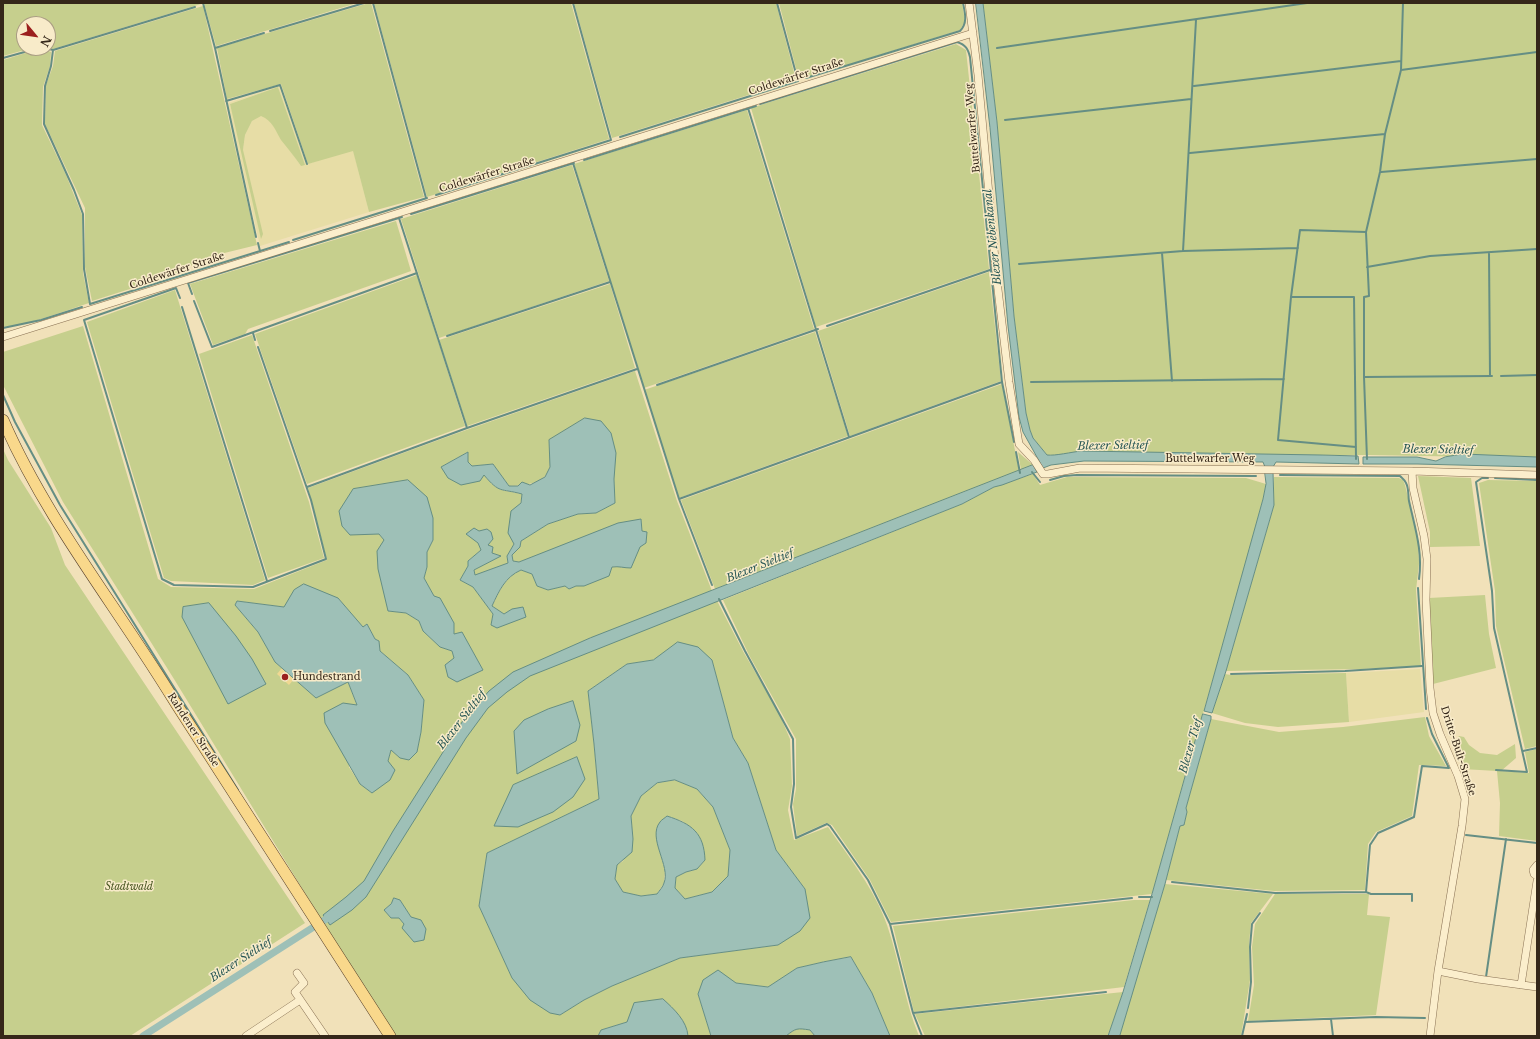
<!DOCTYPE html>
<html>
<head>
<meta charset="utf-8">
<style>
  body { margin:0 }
  #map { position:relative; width:1540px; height:1039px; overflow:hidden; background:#f1e1b9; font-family:"Libre Baskerville",serif }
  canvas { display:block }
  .frame { position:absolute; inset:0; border:4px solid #352719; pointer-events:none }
  .north { position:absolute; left:16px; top:16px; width:40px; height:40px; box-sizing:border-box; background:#f8ebc9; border:1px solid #aa9d83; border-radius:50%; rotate:119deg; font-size:11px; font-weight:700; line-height:16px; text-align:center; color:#352719 }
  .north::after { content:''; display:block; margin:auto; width:14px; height:18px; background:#9b1f1e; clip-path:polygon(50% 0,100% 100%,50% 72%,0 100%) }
</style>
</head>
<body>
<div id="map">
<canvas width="1540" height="1039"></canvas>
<div class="frame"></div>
<div class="north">N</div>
</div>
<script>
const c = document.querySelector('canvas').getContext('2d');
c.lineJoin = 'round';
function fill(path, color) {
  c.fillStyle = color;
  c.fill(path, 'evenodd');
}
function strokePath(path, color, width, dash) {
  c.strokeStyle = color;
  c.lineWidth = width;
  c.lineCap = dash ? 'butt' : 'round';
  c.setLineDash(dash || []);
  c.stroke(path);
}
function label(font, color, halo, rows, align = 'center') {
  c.font = font + ' "Libre Baskerville",serif';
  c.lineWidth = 3;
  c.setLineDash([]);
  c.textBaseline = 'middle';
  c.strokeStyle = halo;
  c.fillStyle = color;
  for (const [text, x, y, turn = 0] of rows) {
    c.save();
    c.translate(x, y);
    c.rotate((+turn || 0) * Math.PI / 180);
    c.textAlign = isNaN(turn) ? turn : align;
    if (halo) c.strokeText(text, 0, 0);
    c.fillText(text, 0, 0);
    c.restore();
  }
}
fill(new Path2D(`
  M 279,86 L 306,164 L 353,150 L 369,212 L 260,246 L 228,103 ZM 278,87 L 301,166 L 269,119 L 261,115 L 252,121 L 245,135 L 243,150 L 230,104 Z
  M 1420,669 L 1424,712 L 1349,722 L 1346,673 Z`), '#e7dda6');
fill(new Path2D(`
  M 4,3 L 201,3 L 201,4 L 53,49 L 48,48 L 48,24 L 24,24 L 24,48 L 32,48 L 3,56 Z
  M 204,3 L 357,3 L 216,46 Z
  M 369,3 L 371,3 L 424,197 L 369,212 L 353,151 L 308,164 L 281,84 L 227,99 L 217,48 Z
  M 374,3 L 571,3 L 609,139 L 427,197 Z
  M 574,3 L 776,3 L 796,80 L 612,138 Z
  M 779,3 L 962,3 L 965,21 L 960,30 L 799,80 Z
  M 983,3 L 1537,3 L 1537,458 L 1369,455 L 1047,455 L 1033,438 L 1030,430 L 1026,413 L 1014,316 L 997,122 Z
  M 203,6 L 257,245 L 208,257 L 171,276 L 92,301 L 85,267 L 85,208 L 45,124 L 46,85 L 53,66 L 55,51 Z
  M 956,44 L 966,50 L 989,269 L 816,327 L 751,108 Z
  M 42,48 L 51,52 L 50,66 L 43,87 L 42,125 L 66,175 L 82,215 L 83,273 L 89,303 C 61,312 32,324 3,327 L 3,60 Z
  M 278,87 L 305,165 L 301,166 C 295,157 288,149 281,140 C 275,130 273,121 261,116 L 252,121 L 245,135 L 243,150 L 263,234 L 261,239 L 230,104 Z
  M 747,110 L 814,329 L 644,388 L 574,164 Z
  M 572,165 L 609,281 L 439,338 L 401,219 Z
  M 396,221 L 411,271 L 248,329 L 245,334 L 213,345 L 190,284 Z
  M 989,272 L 1001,381 L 850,436 L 818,331 Z
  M 417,275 L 465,426 L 307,484 L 255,334 Z
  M 610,284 L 635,368 L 467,426 L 439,340 Z
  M 175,290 L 265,580 L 253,585 L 171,581 L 164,578 L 87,322 Z
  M 83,326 L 158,579 L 171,587 L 254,589 L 327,560 L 308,488 L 455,434 L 635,371 L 677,501 L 712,591 L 744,653 L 778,711 L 790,739 L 792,786 L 788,810 L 794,840 L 828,827 C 849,857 875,890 887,925 C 900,962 904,1000 919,1036 L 890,1036 L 872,993 L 851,957 L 823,962 L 797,968 L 769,987 L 736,983 L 698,994 L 711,1036 L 688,1036 L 687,1029 L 627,1022 L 601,1030 L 598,1036 L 396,1036 L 308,898 L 174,679 L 63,502 L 3,385 L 3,352 ZM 549,440 L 614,479 L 615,503 L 596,513 L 578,514 L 548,524 L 521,541 L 520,547 L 512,555 L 513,561 L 519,562 L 641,519 C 643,538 638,551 631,567 L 621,566 L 612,567 L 584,586 L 576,586 L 569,589 L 565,586 L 548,590 L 537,586 L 532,574 L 521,570 C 505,577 500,591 492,606 L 504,614 L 512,609 L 491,625 L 493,614 L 473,587 L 460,580 L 468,566 L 468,561 L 481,550 L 478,543 L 492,553 L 500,556 L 474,570 L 475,576 L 508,563 L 507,556 L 514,544 L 522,494 C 500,489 499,493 484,475 L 441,467 L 468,452 L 468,462 L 472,466 L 493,464 L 509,486 C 523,485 548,485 550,465 C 551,457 549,448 549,440 ZM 379,534 L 433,540 L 427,552 L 427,567 L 424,578 L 454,634 L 462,633 L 483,670 L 454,658 L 452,651 L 440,647 L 423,631 L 419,621 L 406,613 L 388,611 L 384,540 ZM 338,598 L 363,628 L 367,624 L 375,639 L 379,641 L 380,651 L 408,675 L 424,700 L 421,732 L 417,752 L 400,758 L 391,750 L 388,761 L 372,793 L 360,784 L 349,767 L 357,706 L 348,682 L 316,698 L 275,662 L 258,632 L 235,605 L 237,601 L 284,607 ZM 678,643 L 712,660 L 733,738 L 748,763 L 776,850 L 805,889 L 778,945 L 680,958 L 612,986 L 584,1000 L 560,1015 L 512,978 L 479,906 L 487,853 L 599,799 L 594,744 L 588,691 L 627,664 L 653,660 ZM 400,900 L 411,917 L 404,924 L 399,918 L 391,918 L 384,910 L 391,904 Z
  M 815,332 L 848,436 L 679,498 L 644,390 Z
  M 252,335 L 309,502 L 324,558 L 268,578 L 199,354 Z
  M 1002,384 L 1019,471 L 715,589 L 681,500 Z
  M 3,449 L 8,460 L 51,528 L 65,565 L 305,923 L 130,1036 L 3,1036 Z
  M 1018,452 L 1033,465 L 1021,470 Z
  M 1033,474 L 1040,485 L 1067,477 L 1246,478 L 1266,484 L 1263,499 L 1246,562 L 1152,894 L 891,922 L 870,880 L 832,825 L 826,823 L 797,836 L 793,804 L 796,789 L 796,739 L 749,655 L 723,600 L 962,504 L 994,487 Z
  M 1418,476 L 1471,478 L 1480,546 L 1430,547 L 1430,532 Z
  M 1274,477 L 1399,478 L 1403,480 L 1405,485 L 1418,538 L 1419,564 L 1416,590 L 1421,666 L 1362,669 L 1226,671 L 1274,505 Z
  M 1488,480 L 1537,481 L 1537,746 L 1525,749 L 1496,626 L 1495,591 L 1479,483 Z
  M 1485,595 L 1489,634 L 1496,668 L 1433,684 L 1429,598 Z
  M 1346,673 L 1349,722 L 1278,727 L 1245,723 L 1212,713 L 1225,674 L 1231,675 Z
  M 1425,717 L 1429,736 L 1446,766 L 1419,765 L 1412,816 L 1376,832 L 1368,844 L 1365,890 L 1274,891 L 1166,880 L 1180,826 L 1184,825 L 1187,812 L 1186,808 L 1211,719 L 1279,732 L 1343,727 Z
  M 1459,736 L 1464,737 L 1469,745 L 1480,753 L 1497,755 L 1515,744 L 1516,758 L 1501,771 L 1529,773 L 1525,752 L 1537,749 L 1537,841 L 1499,836 L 1500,803 L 1497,771 L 1462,769 L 1463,767 C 1460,757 1452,745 1459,736 Z
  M 675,780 L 697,789 L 713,807 L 730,850 L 728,876 L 712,892 L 685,899 L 675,888 L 676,877 L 686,872 L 697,869 L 705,860 L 697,833 L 682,821 L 667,816 L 658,846 L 665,870 L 664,883 L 657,894 L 641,896 L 623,892 L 615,879 L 617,865 L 623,861 L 633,839 L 631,816 L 641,796 L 657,783 Z
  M 1165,884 L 1273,894 L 1251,923 L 1249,943 L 1250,980 L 1241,1036 L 1119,1036 Z
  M 1275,894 L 1369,894 L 1367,915 L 1390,917 L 1376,1015 L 1248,1021 L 1254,985 L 1252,947 L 1255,924 Z
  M 1134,900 L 1150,900 L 1124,987 L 914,1012 L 893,926 Z
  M 1123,992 L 1108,1036 L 925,1036 L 915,1014 Z
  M 798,1028 L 810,1030 L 815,1036 L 786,1036 L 795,1029 Z`), '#c6cf8d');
fill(new Path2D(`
  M 282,668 L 294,679 L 289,685 L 277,674 Z`), '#f0d892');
const water = new Path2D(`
  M 976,3 L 983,3 L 997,122 L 1014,316 L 1026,413 L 1030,430 L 1033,438 L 1047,455 C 1055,456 1072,452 1081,451 L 1321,455 L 1358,456 L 1359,464 L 1276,462 L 1273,467 L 1265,467 L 1263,462 L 1084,461 L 1051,465 L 1043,468 L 1023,432 L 1019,417 L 1008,326 L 990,128 Z
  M 585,418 L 601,421 L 611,433 L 616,453 L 614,479 L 615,503 L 596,513 L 578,514 L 548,524 L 521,541 L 520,547 L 512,555 L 513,561 L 519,562 L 618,523 L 641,519 L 642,531 L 647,532 L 646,543 L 640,547 L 631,568 C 624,568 619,566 612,567 L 609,576 L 584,586 L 576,586 L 569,589 L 565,586 L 548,590 L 537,586 L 532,574 L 521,570 C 505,577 499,591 492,606 L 504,614 L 512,609 L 523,607 L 526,617 L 497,628 L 491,625 L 493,614 L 473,587 L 460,580 L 468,566 L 468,561 L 481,550 L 478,543 L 466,534 L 474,528 L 479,531 L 487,529 L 491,532 L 493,539 L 488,545 L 493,547 L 492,553 L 501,556 L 474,570 L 475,575 L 508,563 L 507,556 L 514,544 L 508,533 L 511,511 L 521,503 L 522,494 C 500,488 500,494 484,475 L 480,481 L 461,485 L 448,478 L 441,467 L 468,452 L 468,462 L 472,466 L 493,464 L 509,486 L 518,486 L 522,482 L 530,485 L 545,477 L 550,467 L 549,440 Z
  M 1463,454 L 1537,457 L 1537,467 L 1417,464 L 1363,464 L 1363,457 L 1417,457 L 1436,461 L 1445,457 Z
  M 1033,465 L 1037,472 L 1002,485 L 994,487 L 962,504 L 530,676 L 507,692 L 488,708 L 466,738 L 366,897 L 352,910 L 330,925 L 323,915 L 346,897 L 364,881 L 393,831 L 464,719 L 489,691 L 513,672 L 590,638 Z
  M 1265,472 L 1273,472 L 1274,505 L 1226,671 L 1212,713 L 1204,711 L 1263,499 L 1266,484 Z
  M 408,480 L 427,497 L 433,518 L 433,540 L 427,552 L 427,567 L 424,578 L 434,596 L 440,598 L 454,623 L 454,634 L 462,632 L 483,670 L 457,682 L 448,677 L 445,665 L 454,658 L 452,651 L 440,647 L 423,631 L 419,621 L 406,613 L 388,611 L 378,569 L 377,551 L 384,540 L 379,534 L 350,535 L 342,526 L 339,511 L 353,489 Z
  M 304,584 L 338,598 L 363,627 L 367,624 L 375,639 L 379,641 L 380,651 L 408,675 L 424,700 L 421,732 L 417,752 L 409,760 L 400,758 L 391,750 L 388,761 L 395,770 L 390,780 L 372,793 L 360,784 L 325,723 L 324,713 L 343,703 L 357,705 L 348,682 L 316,698 L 275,662 L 258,632 L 235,605 L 237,601 L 284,607 L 294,590 Z
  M 209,603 L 236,636 L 252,659 L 266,684 L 228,704 L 182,617 L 183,607 Z
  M 678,642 L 698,647 L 712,660 L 733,738 L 748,763 L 776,850 L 805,889 L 810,918 L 800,931 L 778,945 L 680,958 L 612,986 L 584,1000 L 560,1015 L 550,1013 L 530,1000 L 512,978 L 479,906 L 487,853 L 599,799 L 594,744 L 588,691 L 627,664 L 653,660 ZM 675,780 L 697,789 L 713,807 L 730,850 L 728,876 L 712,892 L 685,899 L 675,888 L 676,877 L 686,872 L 697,869 L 705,860 C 704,833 692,824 667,816 C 665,818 661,820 660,822 C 647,838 671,866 664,883 C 663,887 659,891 657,894 L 641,896 L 623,892 L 615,879 L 617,865 L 632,852 L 633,839 L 631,816 L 641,796 L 657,783 Z
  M 573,701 L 580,725 L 576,741 L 517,774 L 514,731 L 524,720 L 548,709 Z
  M 1203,714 L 1211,716 L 1211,719 L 1186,808 L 1187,812 L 1184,825 L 1180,826 L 1165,884 L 1120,1035 L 1119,1036 L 1108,1036 L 1123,992 L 1152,894 Z
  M 577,757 L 585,779 L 573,797 L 553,812 L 518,827 L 494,826 L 513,785 Z
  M 394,898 L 400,900 L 411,917 L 421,920 L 426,929 L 424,940 L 414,942 L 402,928 L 404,924 L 399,918 L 391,918 L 384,910 L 391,904 Z
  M 851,957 L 872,993 L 890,1036 L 815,1036 L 810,1030 C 797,1028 796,1028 786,1036 L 711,1036 L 698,994 L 703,980 L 718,970 L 736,983 L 768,987 L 797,968 L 823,962 Z
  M 663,999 C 674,1009 687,1021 688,1036 L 598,1036 L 601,1030 L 627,1022 L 634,1003 Z`);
fill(water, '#9ec0b7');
strokePath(water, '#658e84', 1);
strokePath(new Path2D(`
  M 203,3 L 215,48 L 256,237
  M 373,3 L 426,198
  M 573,3 L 611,140
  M 777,3 L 798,81
  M 270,31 L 364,3
  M 45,48 L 53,50 L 195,7
  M 215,48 L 264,33
  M 997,48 L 1307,3
  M 53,50 L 51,66 L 45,86 L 44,124 L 74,190 L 83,214 L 84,269 L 90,304 L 289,242
  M 3,58 L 39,48
  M 1401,70 L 1537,52
  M 806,78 L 960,31 C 968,23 965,13 963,3
  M 1194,86 L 1401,61
  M 226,101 L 280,85 L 307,164
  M 760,104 L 957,42 C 966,45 968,49 970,57 L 1002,382 L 1014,442
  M 748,108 L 849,437
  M 1005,120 L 1191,99
  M 620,137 L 798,81
  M 1190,153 L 1385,134
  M 584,160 L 756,106
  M 573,163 L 679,499 L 712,585
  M 1381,172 L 1537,159
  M 436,195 L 611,140
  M 411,214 L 574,163
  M 399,218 L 467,428
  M 293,240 L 427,198
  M 258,243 L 260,251
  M 1183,251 L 1196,20
  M 1162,253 L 1172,381
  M 1489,253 L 1490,376
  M 1019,264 L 1183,251 L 1298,248
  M 1367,267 L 1430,256 L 1537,249
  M 192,294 L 188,283 L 402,217
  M 1291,297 L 1354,297 L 1356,459
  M 180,298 L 176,288 L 84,320 L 162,579 L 174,585 L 253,587 L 326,559 L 311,500 L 258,347
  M 194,301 L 212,347 L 417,273
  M 182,307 L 267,581
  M 827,326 L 990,270
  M 3,328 L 41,320 L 82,307
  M 253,333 L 255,340
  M 447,336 L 610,282
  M 1501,376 L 1537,375
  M 1364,377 L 1492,376
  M 1031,382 L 1284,379
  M 657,385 L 818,329
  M 3,395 L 15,422 L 60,505 L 238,790
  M 1356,447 L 1278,440 L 1291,297 L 1300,230 L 1366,232
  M 1016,452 L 1020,473
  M 1367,459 L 1364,377 L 1364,297 L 1369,296 L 1366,232 L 1380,172 L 1385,134 L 1401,70 L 1403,3
  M 1032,472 L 1040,482
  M 1280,475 L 1400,476 C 1402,478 1405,480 1406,483 C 1409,488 1408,496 1409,501 C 1415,528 1423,552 1419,579
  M 1488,478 L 1482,478 L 1476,482 L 1492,591 L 1494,628 L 1527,772 L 1496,770
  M 1495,478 L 1537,480
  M 1050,480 L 1064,476 L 1077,475 L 1256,476
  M 307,487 L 467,428 L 637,369
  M 679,499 L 1002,382
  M 1418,588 L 1426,709
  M 719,599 L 745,651 L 793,739 L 794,784 L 791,807 L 796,838 L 827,824 L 830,826 L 868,880 L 890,924 L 913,1013 L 922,1036
  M 1231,674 L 1345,671 L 1422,666
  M 1523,751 L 1537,748
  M 1466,835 L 1537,843
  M 1172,882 L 1275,893 L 1366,892 L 1370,845 L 1378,833 L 1414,817 L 1422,766 L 1449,768 L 1432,734 L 1427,718
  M 1366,892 L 1371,894 L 1412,894 L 1412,901
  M 1139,897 L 1152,897
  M 890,924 L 1132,898
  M 1486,977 L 1506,839
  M 1248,1008 L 1251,982 L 1250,947 L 1252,924 L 1260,913
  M 913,1013 L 1106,992
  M 1331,1019 L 1333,1036
  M 1245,1022 L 1376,1017 L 1425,1018
  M 1242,1036 L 1247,1014`), '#658e84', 2);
strokePath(new Path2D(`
  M 143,1036 L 334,914`), '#9ec0b7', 7);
const street = new Path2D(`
  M 969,3 L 978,75 L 997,281 L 1009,382 L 1019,444 L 1034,460 L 1043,474 L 1048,474 L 1080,468 L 1412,471 L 1537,475
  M 3,337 L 973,33
  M 1412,471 L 1413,488 L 1424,536 L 1427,559 L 1426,600 L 1430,688 L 1433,713 L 1440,734 L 1458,776 L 1465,799 L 1462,826 L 1438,971 L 1430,1036
  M 1537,865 L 1533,870 L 1534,874 L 1537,876
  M 1438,971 L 1478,979 L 1537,987
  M 297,973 L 304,983 L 295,992 L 325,1036
  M 1521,985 L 1537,881
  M 246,1036 L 300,1000`);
const primary = new Path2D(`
  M 3,420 C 47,521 118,608 175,702 L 390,1036`);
strokePath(street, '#887053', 8);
strokePath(primary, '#543d28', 12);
strokePath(street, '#fbeecc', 7);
strokePath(primary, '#f9d88b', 11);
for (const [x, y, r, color] of [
  [285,677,4,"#9b1f1e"]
]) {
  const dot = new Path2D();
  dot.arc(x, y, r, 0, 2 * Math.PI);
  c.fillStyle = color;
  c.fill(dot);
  strokePath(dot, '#f8ebc9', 1.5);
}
label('10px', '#352719', '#f8ebc9', [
  ["Coldewärfer Straße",796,77,-18],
  ["Buttelwarfer Weg",973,128,-95],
  ["Coldewärfer Straße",487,175,-17],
  ["Coldewärfer Straße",177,271,-18],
  ["Buttelwarfer Weg",1210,459],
  ["Rahdener Straße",193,730,57],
  ["Dritte-Bult-Straße",1458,751,72]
]);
label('10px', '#352719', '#f8ebc9', [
  ["Hundestrand",293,677]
], 'left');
label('italic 10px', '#45531e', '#f8ebc9', [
  ["Stadtwald",129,887]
]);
label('italic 11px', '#275654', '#f8ebc9', [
  ["Blexer Nebenkanal",993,237,-96],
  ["Blexer Sieltief",1113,446,-1],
  ["Blexer Sieltief",1438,450,1],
  ["Blexer Sieltief",760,566,-22],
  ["Blexer Sieltief",462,720,-52],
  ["Blexer Tief",1191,746,-74],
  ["Blexer Sieltief",241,960,-33]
]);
</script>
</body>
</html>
